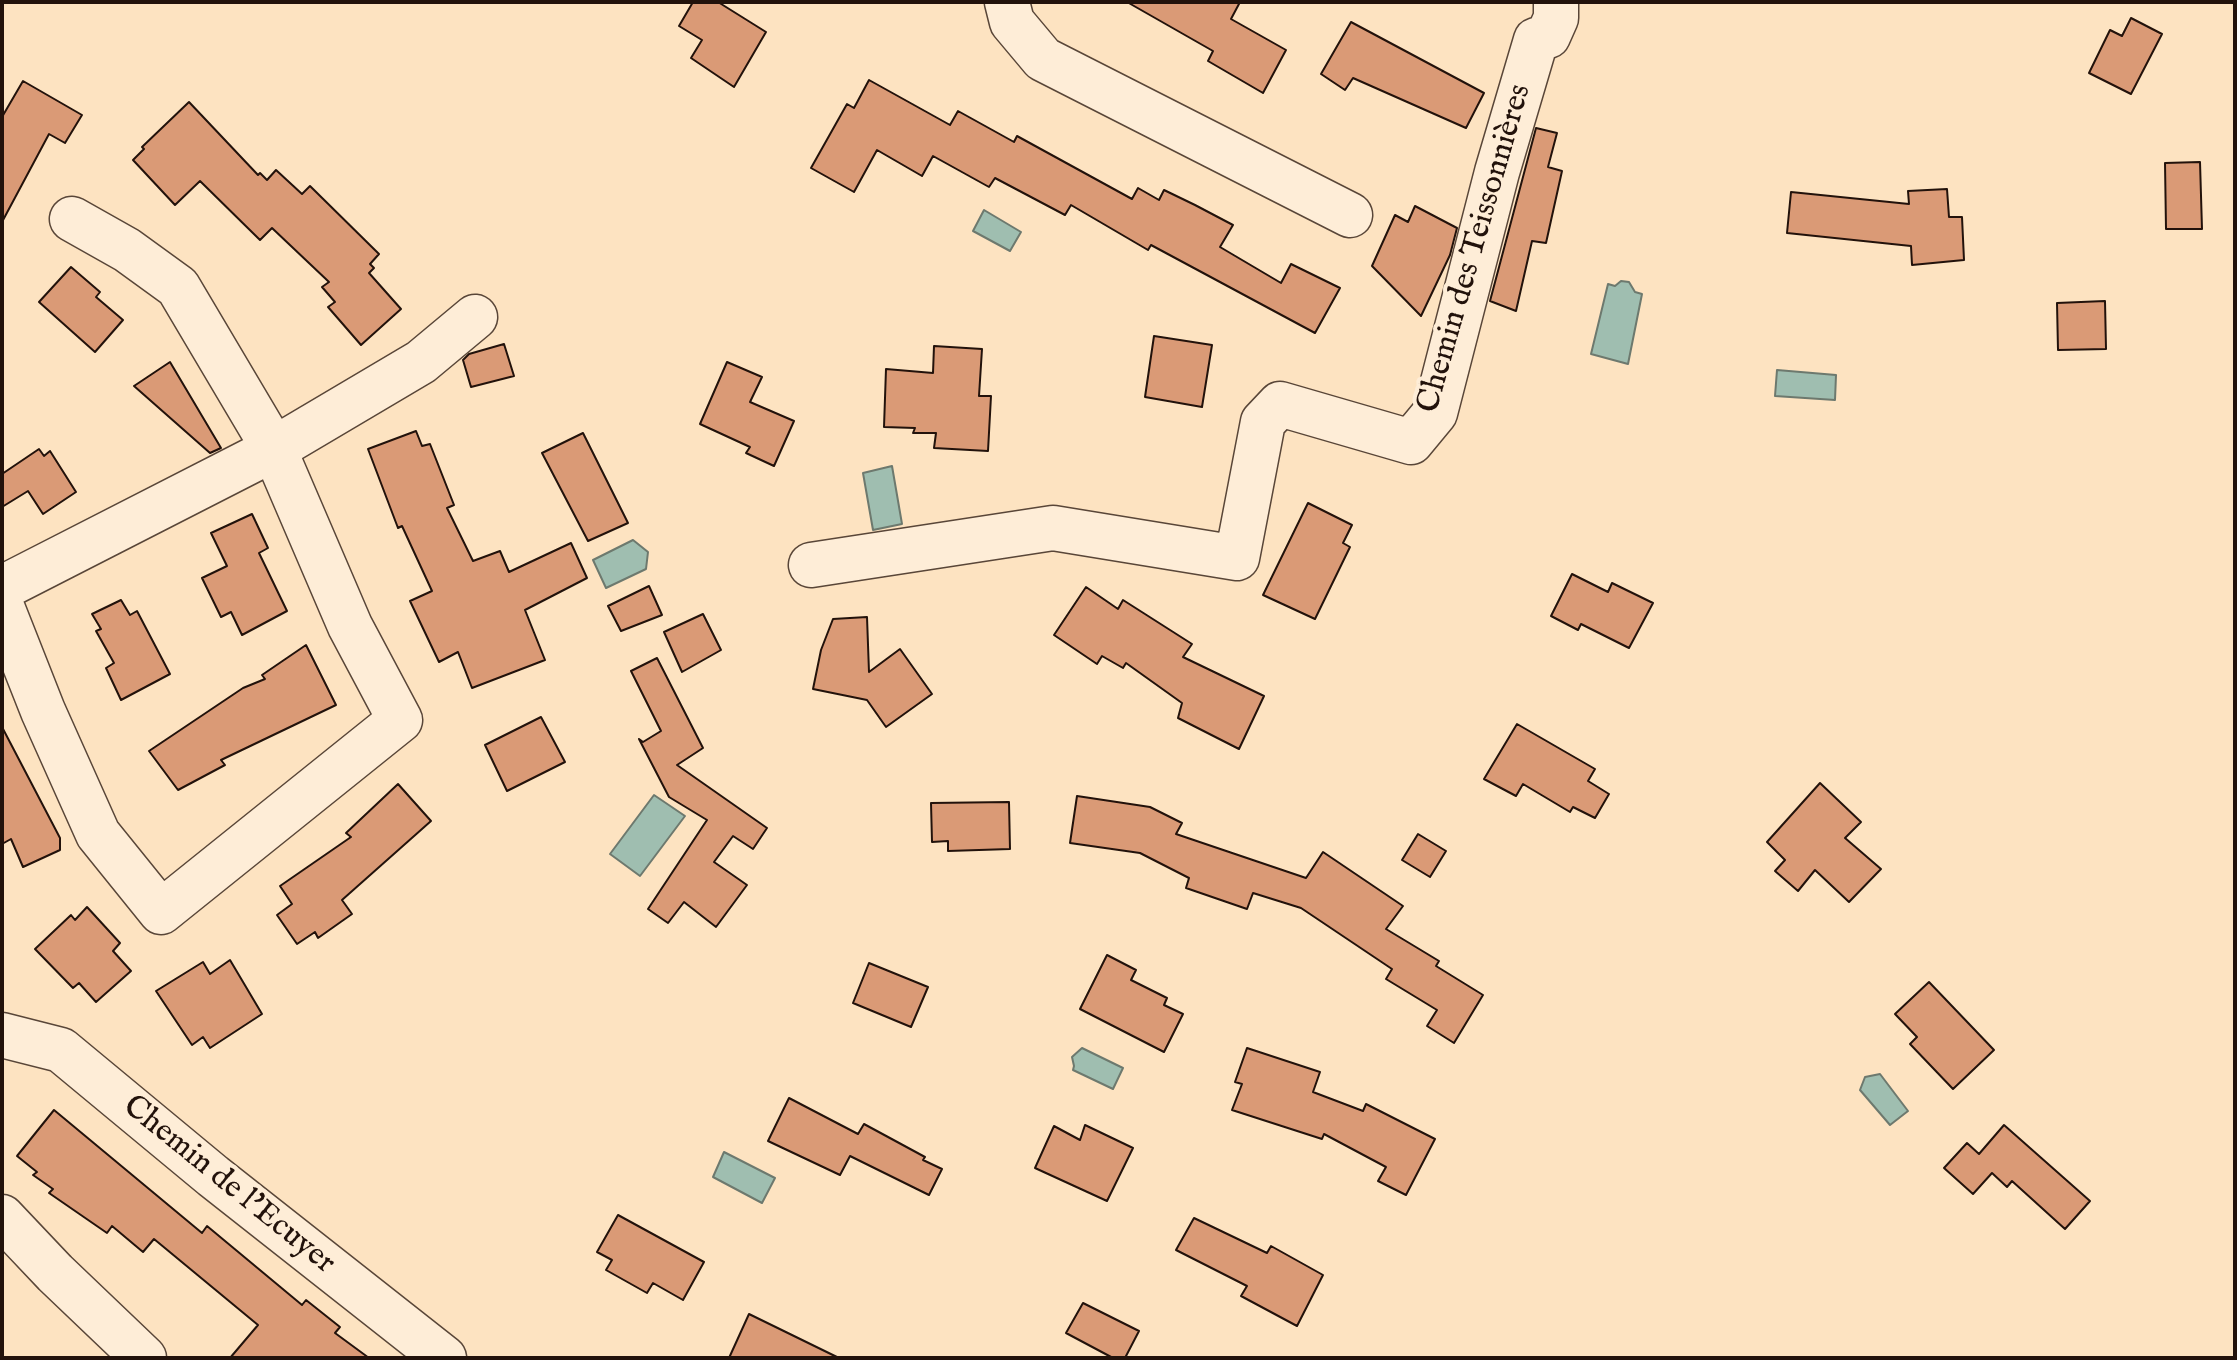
<!DOCTYPE html>
<html>
<head>
<meta charset="utf-8">
<style>
  body { margin:0 }
  #map { position:relative; width:2237px; height:1360px; overflow:hidden; background:#fde3c1; font-family:"IM FELL English",serif }
  canvas { display:block }
  .frame { position:absolute; inset:0; border:4px solid #22120b; pointer-events:none }
</style>
</head>
<body>
<div id="map">
<canvas width="2237" height="1360"></canvas>
<div class="frame"></div>
</div>
<script>
const c = document.querySelector('canvas').getContext('2d');
c.lineJoin = 'round';
function fill(path, color) {
  c.fillStyle = color;
  c.fill(path, 'evenodd');
}
function strokePath(path, color, width, dash) {
  c.strokeStyle = color;
  c.lineWidth = width;
  c.lineCap = dash ? 'butt' : 'round';
  c.setLineDash(dash || []);
  c.stroke(path);
}
function label(font, color, halo, rows, align = 'center') {
  c.font = font + ' "IM FELL English",serif';
  c.lineWidth = 8;
  c.setLineDash([]);
  c.textBaseline = 'middle';
  c.strokeStyle = halo;
  c.fillStyle = color;
  for (const [text, x, y, turn = 0] of rows) {
    c.save();
    c.translate(x, y);
    c.rotate((+turn || 0) * Math.PI / 180);
    c.textAlign = isNaN(turn) ? turn : align;
    if (halo) c.strokeText(text, 0, 0);
    c.fillText(text, 0, 0);
    c.restore();
  }
}
const water = new Path2D(`
  M 984,210 L 1021,232 L 1010,251 L 973,231 Z
  M 1621,281 L 1629,282 L 1635,292 L 1642,294 L 1628,364 L 1591,354 L 1608,284 L 1615,286 Z
  M 1777,370 L 1836,375 L 1835,400 L 1775,396 Z
  M 892,466 L 902,524 L 873,530 L 863,473 Z
  M 633,540 L 648,552 L 646,569 L 606,588 L 593,560 Z
  M 654,795 L 685,816 L 640,876 L 610,854 Z
  M 1082,1048 L 1123,1068 L 1113,1089 L 1073,1070 L 1074,1066 L 1072,1057 Z
  M 1880,1074 L 1908,1111 L 1890,1125 L 1860,1090 L 1865,1077 Z
  M 724,1152 L 775,1178 L 762,1203 L 713,1177 Z`);
fill(water, '#9fbeb0');
strokePath(water, '#6d796e', 2);
const building = new Path2D(`
  M 693,2 L 718,2 L 766,32 L 734,87 L 691,58 L 702,40 L 679,26 Z
  M 1127,2 L 1240,2 L 1231,19 L 1286,50 L 1263,93 L 1208,61 L 1213,51 Z
  M 2131,18 L 2162,34 L 2131,94 L 2089,73 L 2110,30 L 2122,36 Z
  M 1351,22 L 1484,93 L 1466,128 L 1353,78 L 1345,90 L 1321,74 Z
  M 869,80 L 950,125 L 958,111 L 1014,142 L 1017,136 L 1132,199 L 1138,188 L 1159,200 L 1164,190 L 1195,205 L 1233,225 L 1220,247 L 1281,283 L 1291,264 L 1340,288 L 1315,333 L 1151,245 L 1148,250 L 1071,205 L 1065,215 L 995,178 L 989,187 L 933,156 L 922,176 L 877,150 L 854,192 L 811,168 L 847,104 L 854,108 Z
  M 23,81 L 82,115 L 65,143 L 49,134 L 2,222 L 2,117 Z
  M 189,102 L 258,175 L 260,173 L 267,180 L 276,170 L 302,194 L 310,186 L 379,254 L 370,264 L 374,268 L 369,273 L 401,309 L 361,345 L 328,307 L 335,302 L 322,287 L 329,282 L 272,228 L 260,240 L 200,181 L 175,205 L 133,160 L 144,149 L 142,147 Z
  M 1536,128 L 1557,133 L 1548,167 L 1562,171 L 1546,243 L 1532,241 L 1516,311 L 1490,301 Z
  M 2200,162 L 2202,229 L 2166,229 L 2165,163 Z
  M 1947,189 L 1949,217 L 1962,217 L 1964,260 L 1912,265 L 1911,246 L 1787,233 L 1791,192 L 1909,204 L 1908,191 Z
  M 1415,206 L 1457,228 L 1450,255 L 1421,316 L 1372,266 L 1395,215 L 1408,222 Z
  M 71,267 L 100,292 L 96,297 L 123,320 L 95,352 L 39,302 Z
  M 2105,301 L 2106,349 L 2058,350 L 2057,303 Z
  M 1154,336 L 1212,345 L 1202,407 L 1145,397 Z
  M 504,344 L 514,376 L 471,387 L 463,360 L 469,354 Z
  M 934,346 L 982,349 L 979,396 L 991,396 L 988,451 L 934,448 L 936,433 L 913,433 L 915,428 L 884,427 L 886,369 L 933,373 Z
  M 170,362 L 221,448 L 210,453 L 134,386 Z
  M 727,362 L 762,377 L 750,402 L 794,421 L 774,466 L 746,453 L 750,447 L 700,424 Z
  M 416,431 L 422,446 L 430,444 L 454,505 L 447,508 L 473,561 L 500,551 L 509,572 L 571,543 L 587,578 L 525,610 L 545,660 L 472,688 L 458,652 L 439,662 L 410,601 L 432,591 L 402,526 L 398,528 L 368,449 Z
  M 583,433 L 628,523 L 588,541 L 542,453 Z
  M 39,449 L 44,456 L 50,451 L 76,492 L 43,514 L 28,491 L 2,507 L 2,474 Z
  M 1308,503 L 1352,525 L 1343,543 L 1350,547 L 1315,619 L 1263,595 Z
  M 252,514 L 268,548 L 259,553 L 287,611 L 242,635 L 231,612 L 221,617 L 202,578 L 227,566 L 211,533 Z
  M 1572,574 L 1608,592 L 1612,583 L 1653,603 L 1629,648 L 1581,624 L 1578,630 L 1551,616 Z
  M 649,586 L 662,615 L 621,631 L 608,606 Z
  M 1086,587 L 1118,609 L 1123,600 L 1192,644 L 1183,657 L 1264,696 L 1239,749 L 1178,718 L 1182,703 L 1126,663 L 1123,668 L 1102,656 L 1097,664 L 1054,635 Z
  M 121,600 L 130,615 L 137,611 L 170,674 L 121,700 L 106,668 L 114,663 L 96,631 L 101,629 L 92,614 Z
  M 703,614 L 721,650 L 682,672 L 664,632 Z
  M 867,617 L 869,672 L 900,649 L 932,694 L 886,727 L 867,700 L 813,689 L 821,650 L 833,619 Z
  M 306,645 L 336,705 L 221,760 L 225,765 L 178,790 L 149,751 L 243,688 L 265,679 L 262,675 Z
  M 657,658 L 703,748 L 677,765 L 767,828 L 753,849 L 733,836 L 714,862 L 747,885 L 716,927 L 684,902 L 668,923 L 648,909 L 707,820 L 669,797 L 639,739 L 643,742 L 661,731 L 631,671 Z
  M 541,717 L 565,762 L 507,791 L 485,745 Z
  M 1517,724 L 1595,769 L 1588,781 L 1609,794 L 1595,818 L 1573,807 L 1570,812 L 1523,784 L 1516,796 L 1484,779 Z
  M 2,727 L 60,838 L 60,850 L 23,867 L 11,839 L 2,844 Z
  M 1820,783 L 1861,822 L 1845,838 L 1881,869 L 1849,902 L 1815,870 L 1798,891 L 1775,871 L 1785,860 L 1767,842 Z
  M 398,784 L 431,821 L 342,900 L 352,914 L 318,938 L 315,932 L 297,944 L 277,915 L 292,904 L 280,886 L 351,837 L 346,833 Z
  M 1077,796 L 1150,807 L 1182,823 L 1176,834 L 1306,878 L 1323,852 L 1403,906 L 1386,929 L 1439,961 L 1436,966 L 1483,995 L 1454,1043 L 1427,1026 L 1437,1010 L 1386,979 L 1392,969 L 1301,908 L 1253,893 L 1247,909 L 1186,888 L 1189,878 L 1140,853 L 1070,843 Z
  M 1009,802 L 1010,849 L 948,851 L 948,841 L 932,842 L 931,803 Z
  M 1418,834 L 1446,851 L 1430,877 L 1402,860 Z
  M 87,907 L 120,943 L 113,951 L 131,971 L 96,1002 L 79,983 L 73,988 L 35,949 L 71,915 L 75,920 Z
  M 1107,955 L 1136,970 L 1131,980 L 1167,998 L 1164,1005 L 1183,1014 L 1164,1052 L 1080,1009 Z
  M 230,960 L 262,1014 L 210,1048 L 203,1037 L 192,1045 L 156,991 L 203,962 L 210,974 Z
  M 869,963 L 928,987 L 911,1027 L 853,1003 Z
  M 1929,982 L 1994,1050 L 1953,1089 L 1910,1044 L 1917,1037 L 1895,1014 Z
  M 1247,1048 L 1320,1072 L 1313,1092 L 1363,1111 L 1366,1104 L 1435,1139 L 1406,1195 L 1378,1181 L 1386,1167 L 1324,1134 L 1322,1139 L 1232,1110 L 1242,1084 L 1235,1082 Z
  M 789,1098 L 858,1134 L 864,1124 L 925,1157 L 923,1160 L 942,1169 L 929,1195 L 850,1156 L 840,1175 L 768,1141 Z
  M 54,1110 L 202,1233 L 207,1226 L 302,1305 L 306,1300 L 340,1327 L 335,1333 L 369,1358 L 230,1358 L 258,1325 L 154,1239 L 143,1252 L 112,1226 L 107,1233 L 49,1193 L 53,1189 L 33,1175 L 37,1172 L 17,1156 Z
  M 1085,1125 L 1133,1148 L 1107,1201 L 1035,1168 L 1054,1126 L 1080,1140 Z
  M 2004,1125 L 2090,1201 L 2065,1229 L 2012,1181 L 2007,1187 L 1992,1173 L 1973,1194 L 1944,1168 L 1967,1143 L 1979,1154 Z
  M 618,1215 L 704,1262 L 683,1300 L 653,1283 L 647,1293 L 606,1270 L 612,1260 L 597,1252 Z
  M 1194,1218 L 1267,1253 L 1271,1246 L 1323,1275 L 1297,1326 L 1241,1296 L 1247,1286 L 1176,1250 Z
  M 1083,1303 L 1139,1331 L 1125,1358 L 1113,1358 L 1066,1333 Z
  M 749,1314 L 839,1358 L 729,1358 Z`);
fill(building, '#da9a76');
strokePath(building, '#22120b', 2);
const minor = new Path2D(`
  M 1007,2 L 1012,22 L 1043,59 L 1350,215
  M 811,565 L 1053,528 L 1237,558 L 1263,422 L 1280,404 L 1411,442 L 1435,413 L 1497,172 L 1536,40 L 1548,36 L 1556,18 L 1556,2
  M 2,588 L 274,449 L 421,362 L 475,317
  M 2,607 L 43,711 L 98,834 L 161,912 L 400,720 L 350,626 L 274,449 L 178,287 L 127,250 L 72,219
  M 2,1035 L 61,1050 L 213,1176 L 444,1358
  M 2,1217 L 55,1273 L 144,1358`);
strokePath(minor, '#594638', 47);
strokePath(minor, '#feedd7', 44);
label('32px', '#22120b', '#feedd7', [
  ["Chemin des Teissonnières",1476,249,-74],
  ["Chemin de l'Ecuyer",228,1186,39]
]);
</script>
</body>
</html>
